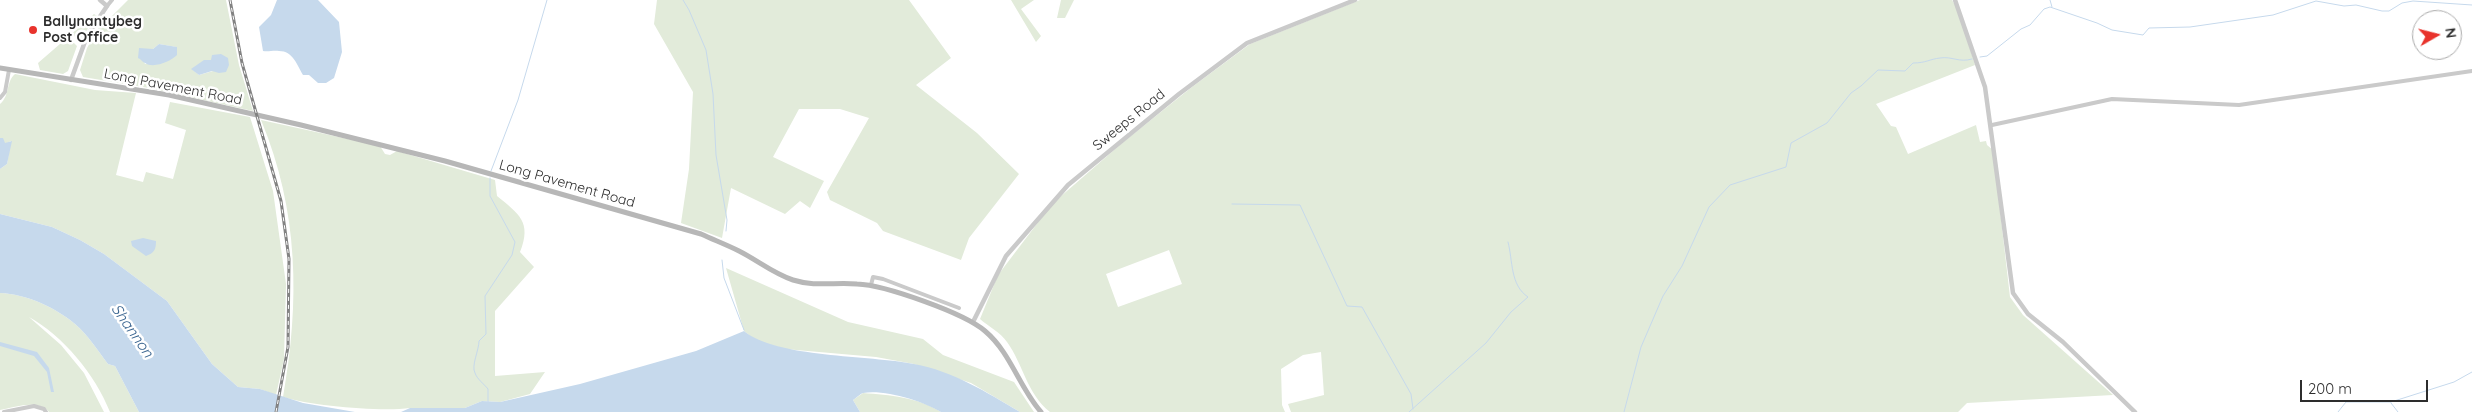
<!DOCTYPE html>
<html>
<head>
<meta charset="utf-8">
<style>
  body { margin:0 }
  #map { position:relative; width:2472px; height:412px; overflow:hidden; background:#fff; font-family:Quicksand,sans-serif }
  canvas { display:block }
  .north { position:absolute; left:2412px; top:10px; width:50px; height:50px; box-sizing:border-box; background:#fff; border:1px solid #ababab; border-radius:50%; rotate:82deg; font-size:14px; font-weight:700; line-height:20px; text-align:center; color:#2d2d2d }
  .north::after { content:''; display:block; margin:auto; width:18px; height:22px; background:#e8332c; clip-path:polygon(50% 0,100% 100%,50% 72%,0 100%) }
  .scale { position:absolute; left:2300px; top:380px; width:128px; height:22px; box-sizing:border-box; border:2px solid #2d2d2d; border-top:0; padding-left:6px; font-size:15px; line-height:18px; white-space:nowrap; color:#2d2d2d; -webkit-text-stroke:4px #fff; paint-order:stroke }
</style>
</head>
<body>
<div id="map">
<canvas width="2472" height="412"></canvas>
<div class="north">N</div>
<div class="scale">200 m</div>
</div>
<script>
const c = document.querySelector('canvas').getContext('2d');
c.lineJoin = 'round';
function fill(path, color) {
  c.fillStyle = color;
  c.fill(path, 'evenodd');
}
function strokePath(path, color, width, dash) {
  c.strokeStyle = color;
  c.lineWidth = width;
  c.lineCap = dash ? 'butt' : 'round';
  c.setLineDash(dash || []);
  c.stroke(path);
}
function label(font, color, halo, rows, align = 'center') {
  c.font = font + ' Quicksand,sans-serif';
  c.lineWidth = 5;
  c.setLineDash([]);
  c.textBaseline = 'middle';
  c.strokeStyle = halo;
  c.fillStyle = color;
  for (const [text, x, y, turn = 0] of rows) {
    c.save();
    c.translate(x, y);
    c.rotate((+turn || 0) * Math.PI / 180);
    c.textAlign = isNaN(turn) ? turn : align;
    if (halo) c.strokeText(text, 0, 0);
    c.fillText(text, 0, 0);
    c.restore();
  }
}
fill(new Path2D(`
  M 128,0 L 226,0 L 239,65 L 253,111 L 149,88 L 83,77 L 80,70 L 87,48 L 103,20 L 106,22 ZM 159,44 L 176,47 L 158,64 L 145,64 L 139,49 L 153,49 ZM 211,60 L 213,71 L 199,75 L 192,69 Z
  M 657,0 L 909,0 L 951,58 L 916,85 L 977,133 L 1019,174 L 969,238 L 961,260 L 883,231 L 877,223 L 830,200 L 827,192 L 869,118 L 840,109 L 799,109 L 773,157 L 824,181 L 810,208 L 800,201 L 785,214 L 731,188 L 722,238 L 681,223 L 689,169 L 693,92 L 654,24 Z
  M 1011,0 L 1034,0 L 1021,9 L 1041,36 L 1036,42 Z
  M 1061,0 L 1074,0 L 1065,18 L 1057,18 Z
  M 1360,0 L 1952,0 L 1958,10 L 1975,65 L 1876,104 L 1891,126 L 1896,127 L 1908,154 L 1976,125 L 1980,142 L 1986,141 L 1987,145 L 1993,150 L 2010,297 L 2023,315 L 2113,395 L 1967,403 L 1958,412 L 1291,412 L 1288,404 L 1324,395 L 1321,352 L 1303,355 L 1281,369 L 1282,405 L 1285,412 L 1050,412 C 1027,394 1023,364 1007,342 C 1001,333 988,326 980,319 L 998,275 L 1052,204 L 1121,144 L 1192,87 L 1250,44 ZM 1169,250 L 1182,284 L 1118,307 L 1106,274 Z
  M 94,14 L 97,16 L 82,37 L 77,38 L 71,34 Z
  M 68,37 L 77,46 L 68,71 L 63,74 L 40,70 L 38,63 Z
  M 15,74 L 95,90 L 136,93 L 116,175 L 143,182 L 146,172 L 173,179 L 186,130 L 165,123 L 170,102 L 250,117 L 273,191 L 286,284 L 284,359 L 276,395 L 260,389 L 238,387 L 212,364 L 167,301 L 104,254 L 80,240 L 52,227 L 0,214 L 0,169 L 7,164 L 11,141 L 5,144 L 0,138 L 0,147 L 0,104 C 10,96 6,81 15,74 Z
  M 261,120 L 380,146 L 385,154 L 390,155 L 397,151 L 495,180 L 497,196 C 519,214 532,222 520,252 L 534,267 L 495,311 L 495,376 L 545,372 L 530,394 L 500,402 L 482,401 L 465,408 L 410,408 C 382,412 312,406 283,397 C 300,302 299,211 261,120 Z
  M 726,268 L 848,322 L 923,339 L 943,355 L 1014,382 L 1034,412 L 1020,412 L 971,383 L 914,364 L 876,357 L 785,349 L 755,340 L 744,331 Z
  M 0,293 C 26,294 55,307 75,324 C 88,335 98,351 108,364 L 115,366 L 139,412 L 110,412 C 95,374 63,336 29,317 L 61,345 L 84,373 L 104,412 L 49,412 C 38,399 16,407 0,410 Z
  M 863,393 C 890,395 917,397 941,412 L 860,412 L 853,400 Z`), '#e2ebda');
fill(new Path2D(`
  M 277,0 L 318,0 L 339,22 L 342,52 L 334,78 L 326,83 L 318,83 L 309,75 L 303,75 C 297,65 293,51 279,51 C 273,50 269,52 263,51 L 259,27 L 271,15 Z
  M 159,44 L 177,47 L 177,55 C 171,61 154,69 145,63 C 142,62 141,59 138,58 L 139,48 L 153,49 Z
  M 221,54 L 228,58 L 229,65 L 226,72 L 219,73 L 212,71 L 199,75 L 191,69 L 204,60 L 211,60 L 212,55 Z
  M 0,138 L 3,138 L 5,143 L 12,141 L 7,164 L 0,169 Z
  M 0,214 L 52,227 L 80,240 L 104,254 L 167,301 L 212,364 L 238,387 L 260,389 L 303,403 L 355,412 L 139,412 L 115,366 L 108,364 C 98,351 88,335 75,324 C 55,307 26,294 0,293 Z
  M 143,238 L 156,241 C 156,250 154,253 146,256 L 132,246 L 131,241 Z
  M 744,331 C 776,358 870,355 914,364 C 953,371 986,392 1020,412 L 941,412 C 923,401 884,389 863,393 C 860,394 856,398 853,400 L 860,412 L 401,412 L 410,408 L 465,408 L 482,401 L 500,402 L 580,384 L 696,351 Z
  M 0,342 L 37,352 L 49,368 L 54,392 L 51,392 L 47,372 L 34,356 L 0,346 Z`), '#c6d9ec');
strokePath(new Path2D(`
  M 683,0 L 689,10 L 706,50 L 713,94 L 716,155 L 727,220 L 726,231
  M 2050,0 L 2052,7
  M 1980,57 L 1987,56 L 2021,29 L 2030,25 L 2044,9 L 2050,7 L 2097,23 L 2112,30 L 2143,35 L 2149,28 L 2190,27 L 2273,15 L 2316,1 L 2344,6 L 2356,5 L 2382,11 L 2389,11 L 2402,3 L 2413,1 L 2472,5
  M 491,171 L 518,100 L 547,0
  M 1232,204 L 1300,205 L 1347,306 L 1362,307 L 1411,394 L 1413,409
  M 722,260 L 724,278 L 744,330
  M 488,402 L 488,389 C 484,384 477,379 475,373 C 471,366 479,350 479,341 L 486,334 L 485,296 L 512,255 L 515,242 L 490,196 L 490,178
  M 2391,403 L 2398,412
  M 1409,412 L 1486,343 L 1511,312 L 1528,297 C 1510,285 1513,261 1508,242
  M 1624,412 L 1641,347 L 1663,296 L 1682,266 L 1709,207 L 1730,185 L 1786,167 L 1791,143 L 1827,123 L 1851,93 L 1861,86 L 1878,70 L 1905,71 L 1913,63 C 1926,63 1930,59 1940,58 C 1952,56 1959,63 1972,59
  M 2338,412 L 2346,402 L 2391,402 L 2454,382 L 2472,372`), '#c6d9ec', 1);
strokePath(new Path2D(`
  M 107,6 L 112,0
  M 0,98 L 5,92 L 9,70
  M 1992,125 L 2112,99 L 2239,105 L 2472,71
  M 871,285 L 873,277 L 883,279 L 959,308
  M 4,412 L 34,406 L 44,409 L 46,412`), '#cacaca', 4);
strokePath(new Path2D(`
  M 1955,0 L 1985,87 L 2013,293 L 2028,314 L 2063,342 L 2135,412
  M 71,80 L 87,36 L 107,6 L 100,0
  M 973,322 L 1006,256 L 1068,185 L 1179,94 L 1247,43 L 1355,0`), '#cacaca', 4.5);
strokePath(new Path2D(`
  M 0,68 L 169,95 L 301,125 L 445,161 L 701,234 C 714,240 727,245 739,251 C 757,260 774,274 793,280 C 815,287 835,282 857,284 C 885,285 964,313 985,331 C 1011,353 1019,387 1041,412`), '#b7b7b7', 5);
const rail = new Path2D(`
  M 230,0 L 242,63 L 281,201 L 289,259 L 288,347 L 276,412`);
strokePath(rail, '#828282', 3);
strokePath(rail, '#fff', 1, [4]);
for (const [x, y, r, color] of [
  [33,30,5,"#e8332c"]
]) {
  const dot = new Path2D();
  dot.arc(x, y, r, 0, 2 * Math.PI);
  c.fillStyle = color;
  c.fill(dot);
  strokePath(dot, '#fff', 2);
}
label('bold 14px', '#2d2d2d', '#fff', [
  ["Ballynantybeg",43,22],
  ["Post Office",43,38]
], 'left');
label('14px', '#2d2d2d', '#fff', [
  ["Long Pavement Road",173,87,11],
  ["Sweeps Road",1129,120,-39],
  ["Long Pavement Road",567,184,16]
]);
label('italic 15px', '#3a6590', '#fff', [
  ["Shannon",132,331,55]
]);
</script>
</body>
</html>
